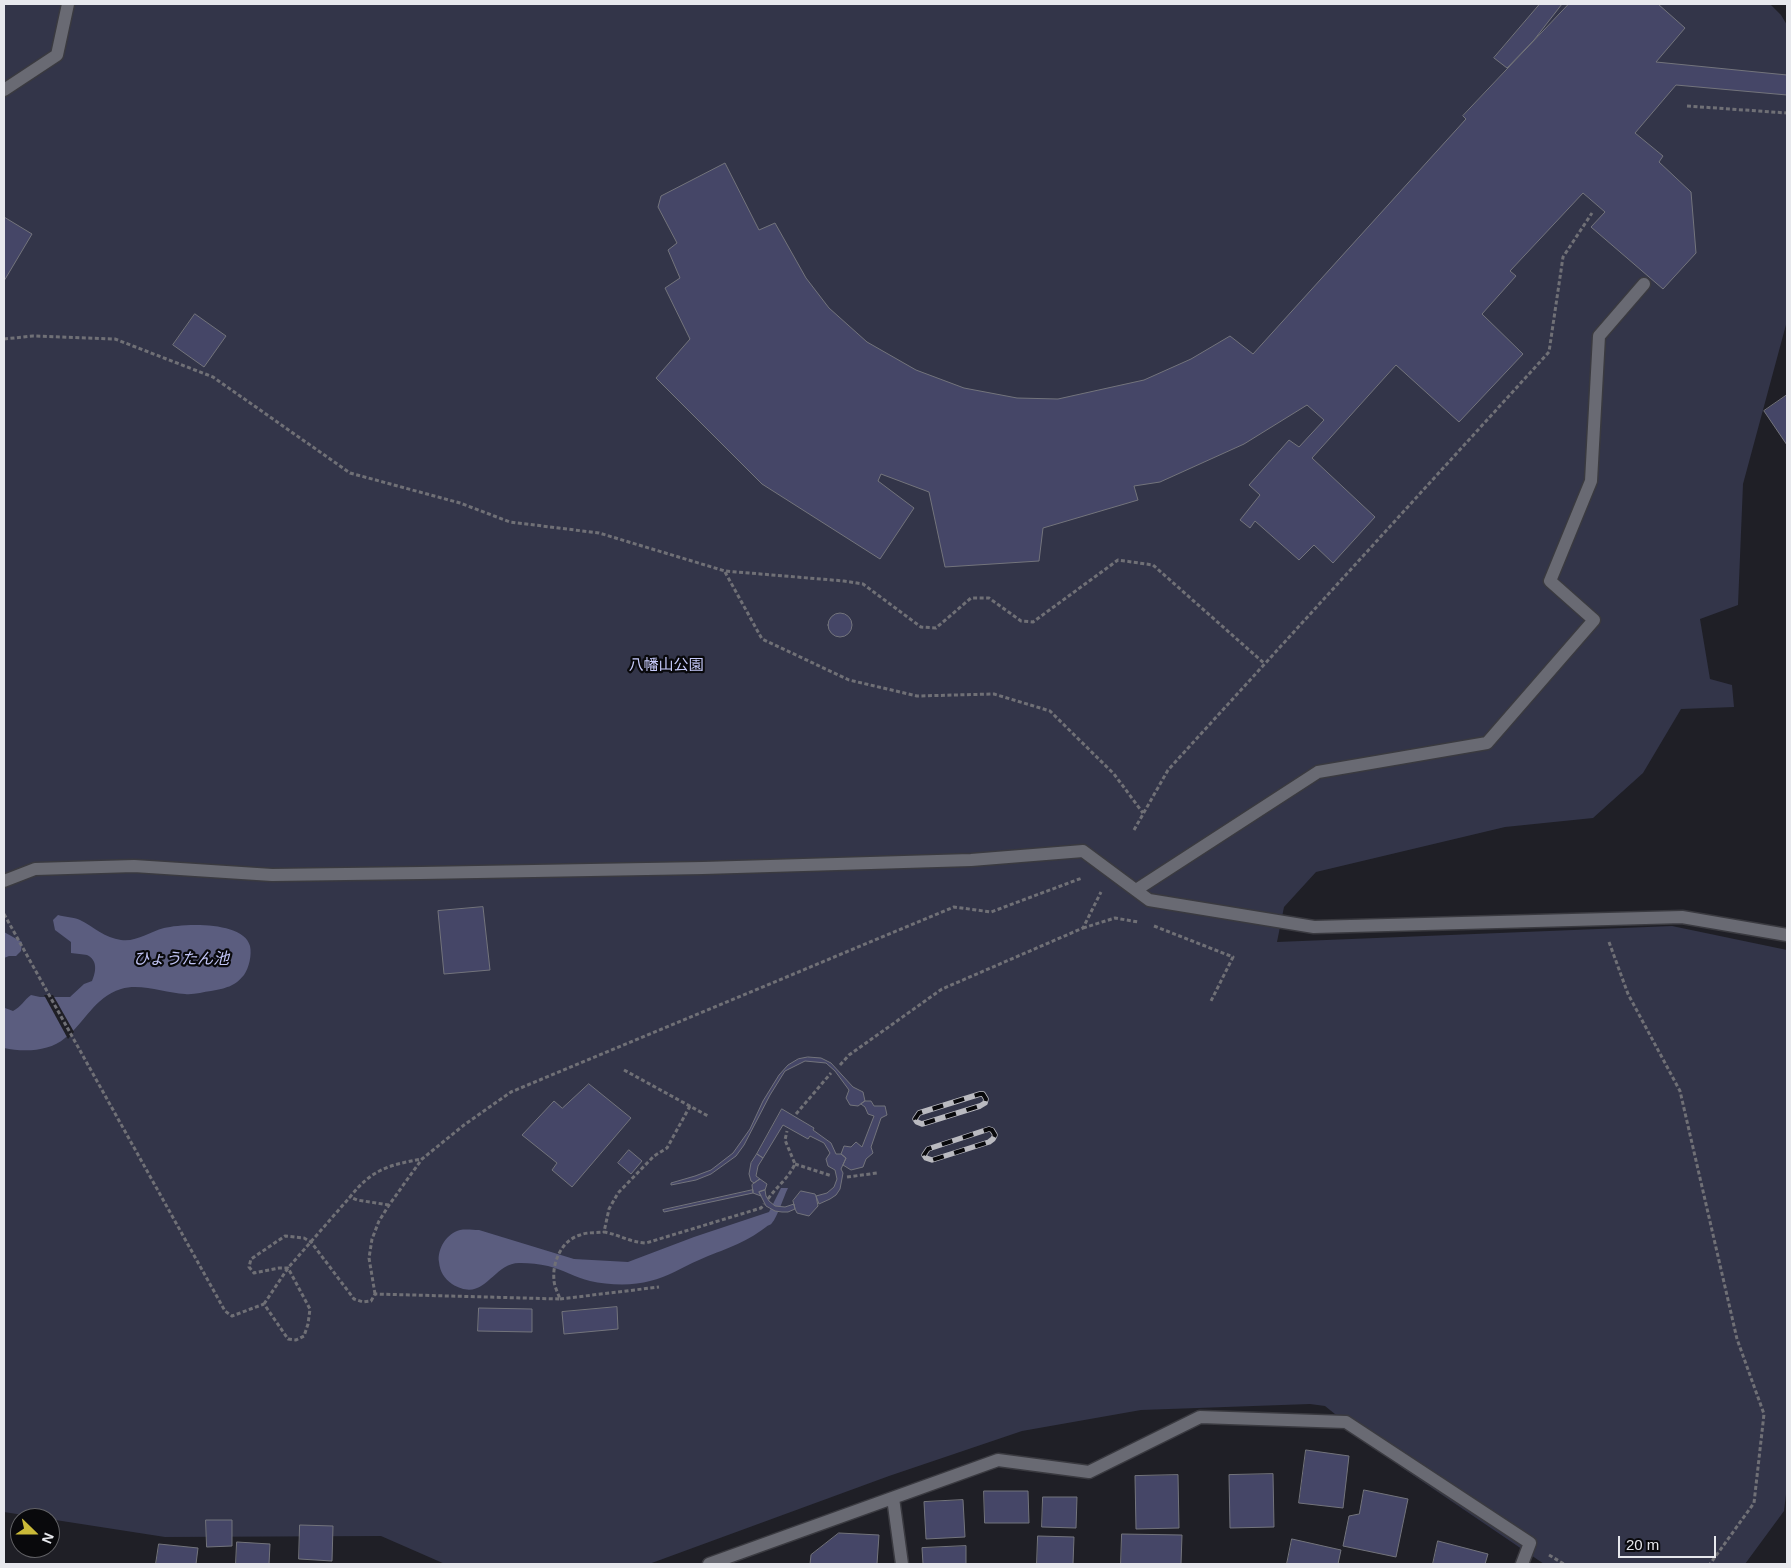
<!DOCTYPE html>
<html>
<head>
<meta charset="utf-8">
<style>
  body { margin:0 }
  #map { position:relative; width:1791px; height:1568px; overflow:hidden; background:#1f1f26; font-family:Arial,sans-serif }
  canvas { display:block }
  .frame { position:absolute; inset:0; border:5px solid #e7e8ed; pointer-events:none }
  .north { position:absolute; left:10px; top:1508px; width:50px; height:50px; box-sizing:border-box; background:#09090c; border:1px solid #626266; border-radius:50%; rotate:112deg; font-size:14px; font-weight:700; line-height:20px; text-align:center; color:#e7e8ed }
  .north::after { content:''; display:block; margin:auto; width:18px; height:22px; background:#cbba39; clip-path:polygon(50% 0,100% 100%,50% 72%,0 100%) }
  .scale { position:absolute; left:1618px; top:1536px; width:98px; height:22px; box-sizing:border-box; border:2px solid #e7e8ed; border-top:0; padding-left:6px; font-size:15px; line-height:18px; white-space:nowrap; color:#e7e8ed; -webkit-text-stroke:4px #09090c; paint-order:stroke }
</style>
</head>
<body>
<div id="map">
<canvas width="1791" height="1568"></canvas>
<div class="frame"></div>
<div class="north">N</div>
<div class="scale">20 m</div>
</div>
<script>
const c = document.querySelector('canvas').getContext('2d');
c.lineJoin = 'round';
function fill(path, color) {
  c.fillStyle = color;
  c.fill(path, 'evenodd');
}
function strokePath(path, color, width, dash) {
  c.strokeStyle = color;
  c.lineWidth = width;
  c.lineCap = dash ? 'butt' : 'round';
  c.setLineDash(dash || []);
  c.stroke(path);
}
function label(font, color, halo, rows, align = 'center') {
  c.font = font + ' Arial,"Noto Sans JP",sans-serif';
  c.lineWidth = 4.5;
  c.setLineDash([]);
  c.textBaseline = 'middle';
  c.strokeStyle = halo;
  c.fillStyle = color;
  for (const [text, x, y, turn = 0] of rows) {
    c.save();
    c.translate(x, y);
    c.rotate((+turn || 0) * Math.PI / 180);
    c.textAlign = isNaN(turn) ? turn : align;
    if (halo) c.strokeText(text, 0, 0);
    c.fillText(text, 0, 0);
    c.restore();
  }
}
fill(new Path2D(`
  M 4,4 L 1770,4 L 1781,15 L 1787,25 L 1787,321 L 1743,484 L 1738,605 L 1700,619 L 1710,679 L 1732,685 L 1734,707 L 1681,709 L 1643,773 L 1593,818 L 1505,827 L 1316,872 L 1284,907 L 1277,942 L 1672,926 L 1787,950 L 1787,1486 L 1784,1511 L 1745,1564 L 1544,1564 L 1401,1467 L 1325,1406 L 1310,1404 L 1141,1410 L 1022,1431 L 889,1476 L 649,1564 L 445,1564 L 381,1536 L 165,1537 L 4,1512 Z`), '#333549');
fill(new Path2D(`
  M 58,915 C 65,917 74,917 80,920 C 94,927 105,938 121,940 C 137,942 149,932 164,928 C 184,923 244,921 250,946 C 252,955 249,968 244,975 C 234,987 226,988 211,991 C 203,992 193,995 185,994 C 165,993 141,983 121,989 C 93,998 86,1022 65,1038 C 49,1052 23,1052 4,1048 L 4,1005 L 5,1008 L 13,1011 C 21,1007 24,1000 31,995 L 40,997 L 70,997 L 84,984 L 92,981 C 96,972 98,960 87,955 C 83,954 76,954 71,953 L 71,942 L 55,930 L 53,920 Z
  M 4,932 L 22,942 L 21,951 L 16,956 L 9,956 L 4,958 Z
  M 781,1188 L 788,1188 C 784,1196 777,1218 772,1223 C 771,1225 768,1225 766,1227 C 744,1244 724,1249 699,1260 C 682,1267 668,1277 650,1281 C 633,1286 608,1285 590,1281 C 576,1278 562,1269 548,1266 C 539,1264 530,1263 521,1263 C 492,1261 486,1305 452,1284 C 444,1278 440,1272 439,1262 C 437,1249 447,1233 460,1230 C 466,1229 473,1230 479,1230 L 574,1259 L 628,1262 L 694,1237 L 769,1212 Z`), '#5b5d7f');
fill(new Path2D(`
  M 44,995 L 53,995 L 74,1032 L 68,1039 Z`), '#1f1f26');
const building = new Path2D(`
  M 1540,4 L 1562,4 L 1534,40 L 1507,68 L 1494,58 Z
  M 1569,4 L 1658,4 L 1685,28 L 1656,62 L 1787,75 L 1787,95 L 1676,85 L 1635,133 L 1663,156 L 1659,162 L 1691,192 L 1696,253 L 1663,289 L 1591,227 L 1605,212 L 1583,193 L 1510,271 L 1516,276 L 1482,314 L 1523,354 L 1459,422 L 1396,365 L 1312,458 L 1375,517 L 1333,563 L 1314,545 L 1299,560 L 1255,521 L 1250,528 L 1240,520 L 1260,495 L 1249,485 L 1289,440 L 1299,447 L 1324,420 L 1307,405 L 1244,444 L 1160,482 L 1134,486 L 1138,500 L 1043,528 L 1039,561 L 945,567 L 929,492 L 881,474 L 878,481 L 914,508 L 880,559 L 762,484 L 656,378 L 690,339 L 665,288 L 680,278 L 668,250 L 677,243 L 658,207 L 661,196 L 725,163 L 759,230 L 775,223 L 806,278 L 829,308 L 867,342 L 916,370 L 964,388 L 1017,398 L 1058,399 L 1144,380 L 1191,359 L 1230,336 L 1253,354 L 1466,119 L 1463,116 Z
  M 4,217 L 32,234 L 4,281 Z
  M 195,314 L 226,336 L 204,367 L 173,345 Z
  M 1787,395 L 1787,445 L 1764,411 Z
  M828 625a12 12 0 1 1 24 0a12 12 0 1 1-24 0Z
  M 483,907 L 490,970 L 444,974 L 438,911 Z
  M 808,1057 L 821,1058 L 831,1063 L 853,1087 L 863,1092 L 865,1101 L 858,1106 L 850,1105 L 846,1098 L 849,1090 L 835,1071 L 826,1063 L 805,1061 L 785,1071 L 770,1095 L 744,1145 L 736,1156 L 711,1174 L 696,1180 L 671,1185 L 671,1183 L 695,1176 L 711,1170 L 733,1153 L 750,1129 L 763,1101 L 779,1075 L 788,1065 L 798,1059 Z
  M 589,1084 L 631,1118 L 572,1187 L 552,1170 L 557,1163 L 522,1135 L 554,1101 L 562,1108 Z
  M 865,1101 L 871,1101 L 874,1106 L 885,1106 L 887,1115 L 881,1118 L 871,1147 L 873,1153 L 866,1159 L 863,1167 L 851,1170 L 843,1165 L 846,1158 L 841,1154 L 844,1146 L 851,1147 L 856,1142 L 862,1147 L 874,1116 L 868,1114 L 865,1107 L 861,1104 Z
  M 782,1109 L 814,1128 L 813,1130 L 831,1143 L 836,1154 L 841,1154 L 846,1158 L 841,1169 L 843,1173 L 840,1189 L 836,1195 L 830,1199 L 819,1204 L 816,1196 L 827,1193 L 834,1187 L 837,1179 L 835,1170 L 828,1166 L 826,1159 L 830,1153 L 824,1143 L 810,1136 L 808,1139 L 783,1125 L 763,1158 L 757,1154 Z
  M 629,1150 L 642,1161 L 631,1174 L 618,1163 Z
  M 757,1154 L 763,1158 L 758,1166 L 756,1176 L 760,1179 L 754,1183 L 751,1181 L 749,1174 L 751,1163 Z
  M 760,1179 L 767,1184 L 765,1190 L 759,1192 L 761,1196 L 753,1193 L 752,1185 Z
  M 753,1190 L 753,1193 L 664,1212 L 663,1210 Z
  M 765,1190 L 766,1196 L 769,1201 L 775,1206 L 785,1207 L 794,1204 L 795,1209 L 788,1212 L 782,1212 L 775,1211 L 766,1206 L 759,1192 Z
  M 801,1191 L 815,1194 L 816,1196 L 818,1206 L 809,1216 L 797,1213 L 795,1209 L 793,1201 Z
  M 617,1307 L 618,1329 L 564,1334 L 562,1312 Z
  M 479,1308 L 532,1309 L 532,1332 L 478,1331 Z
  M 1306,1450 L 1349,1456 L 1343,1508 L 1299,1503 Z
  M 1273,1474 L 1274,1527 L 1230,1528 L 1229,1475 Z
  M 1178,1475 L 1179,1528 L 1136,1529 L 1135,1476 Z
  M 1364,1490 L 1408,1499 L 1396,1557 L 1343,1546 L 1349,1516 L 1359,1514 Z
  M 984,1491 L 1028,1491 L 1029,1523 L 985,1523 Z
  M 1043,1497 L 1077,1497 L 1076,1528 L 1042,1527 Z
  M 963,1500 L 965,1537 L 926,1539 L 924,1502 Z
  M 206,1520 L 232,1520 L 232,1546 L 207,1547 Z
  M 300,1525 L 333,1526 L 332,1561 L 299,1559 Z
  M 839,1533 L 879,1535 L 877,1564 L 810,1564 L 811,1555 Z
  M 1122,1534 L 1182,1535 L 1181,1564 L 1121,1564 Z
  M 1038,1536 L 1074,1537 L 1073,1564 L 1037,1564 Z
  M 1292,1539 L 1341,1550 L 1338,1564 L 1287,1564 Z
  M 1438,1541 L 1488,1554 L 1485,1564 L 1433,1564 Z
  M 237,1542 L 270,1544 L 269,1564 L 236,1564 Z
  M 159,1544 L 198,1548 L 196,1564 L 156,1564 Z
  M 966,1546 L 966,1564 L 923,1564 L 922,1548 Z`);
fill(building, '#454667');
strokePath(building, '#73747c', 1);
const minor = new Path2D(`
  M 4,90 L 57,55 L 68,4
  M 4,881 L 35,869 L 134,866 L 272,875 L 421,873 L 703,868 L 971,860 L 1083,851 L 1149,900 L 1314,927 L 1682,917 L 1787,935
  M 1136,890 L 1318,772 L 1487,743 L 1594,620 L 1550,581 L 1591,481 L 1599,336 L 1644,284
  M 893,1498 L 902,1564
  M 709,1564 L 998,1460 L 1089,1472 L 1200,1417 L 1346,1422 L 1530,1543 L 1522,1564`);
strokePath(minor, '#3a3a40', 15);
strokePath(new Path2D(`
  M 1687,106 L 1787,113
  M 4,339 L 33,336 L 115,339 L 213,377 L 350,473 L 460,503 L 510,522 L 599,533 L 725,571 L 844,581 L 863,584 L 921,627 L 936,628 L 971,598 L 989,598 L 1021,621 L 1033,622 L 1118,560 L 1153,565 L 1265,664
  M 725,572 L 762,639 L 849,680 L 917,696 L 994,694 L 1050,711 L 1114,774 L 1143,813
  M 1134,830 L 1168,770 L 1549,352 L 1563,257 L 1592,213
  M 4,914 L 225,1311 L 232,1316 L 264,1304 L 288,1339 L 296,1340 L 304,1336 L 308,1324 L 310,1309 L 288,1268 L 279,1268 L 254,1273 L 249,1267 L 251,1259 L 285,1236 L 304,1238 L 311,1242 L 354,1299 L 363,1302 L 371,1301 L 375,1294 L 560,1299 C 558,1293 554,1286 554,1280 C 552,1262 562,1240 580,1235 C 587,1232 596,1233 604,1232
  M 1154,926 L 1233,957 L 1210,1003
  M 1083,928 L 1115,918 L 1138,922
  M 1609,942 L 1628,994 L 1680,1091 L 1737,1339 L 1764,1414 L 1754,1503 L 1710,1564
  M 840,1065 L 849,1055 L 942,989 L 1083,928 L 1101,892
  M 624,1070 L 708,1116
  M 690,1106 L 667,1148 L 654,1156 L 618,1193 L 609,1209 L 604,1232 C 620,1235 629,1242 646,1243 L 761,1208 L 764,1204
  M 796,1114 L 831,1073
  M 795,1164 L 832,1176
  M 847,1177 L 877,1173
  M 768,1199 C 777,1186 788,1179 795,1164 L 785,1140 L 787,1131
  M 389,1205 L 357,1200 L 350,1197 C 372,1169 389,1165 422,1159
  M 375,1294 L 369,1258 L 372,1239 L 379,1221 L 389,1205 L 422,1159 L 464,1125 L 511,1092 L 954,907 L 991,912 L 1082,878
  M 560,1299 L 659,1287
  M 264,1304 L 288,1268 L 350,1197
  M 1549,1555 L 1564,1564`), '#707076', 3, [4, 2.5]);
strokePath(minor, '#696a73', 12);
const rail = new Path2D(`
  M 980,1094 L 983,1094 L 986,1099 L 985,1103 L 980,1106 L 922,1124 L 917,1122 L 915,1119 L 919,1113 Z
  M 989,1129 L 992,1130 L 995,1135 L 993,1139 L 989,1142 L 932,1160 L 926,1158 L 924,1155 L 928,1149 Z`);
strokePath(rail, '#babac0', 5.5);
strokePath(rail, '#09090c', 4, [11]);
label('15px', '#c6cafa', '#09090c', [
  ["八幡山公園",666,666]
]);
label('italic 16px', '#c1c4f5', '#09090c', [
  ["ひょうたん池",181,960]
]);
</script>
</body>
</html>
